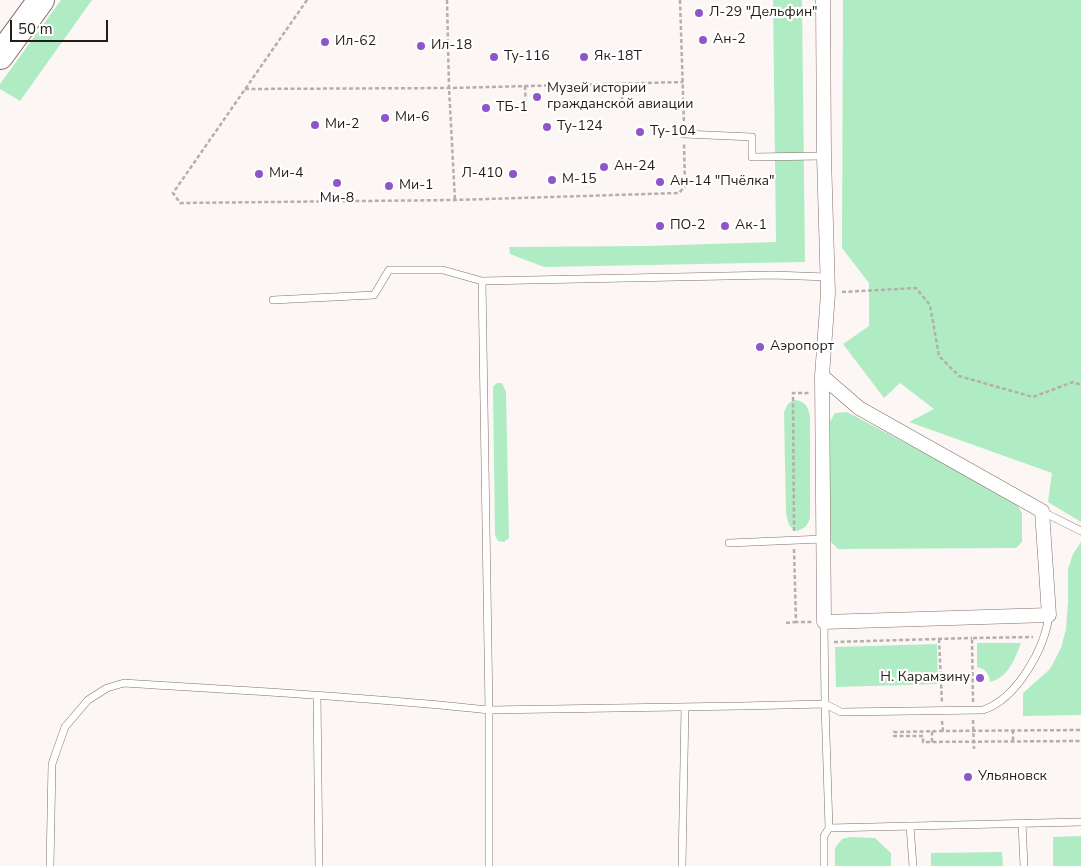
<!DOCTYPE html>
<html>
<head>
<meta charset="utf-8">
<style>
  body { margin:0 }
  #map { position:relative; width:1081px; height:866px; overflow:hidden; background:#fcf7f5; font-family:"Nunito Sans",sans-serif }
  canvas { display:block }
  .scale { position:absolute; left:10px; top:20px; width:98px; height:22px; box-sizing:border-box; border:2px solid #251d1a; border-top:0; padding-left:6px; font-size:15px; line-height:18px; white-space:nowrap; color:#251d1a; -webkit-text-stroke:4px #fff; paint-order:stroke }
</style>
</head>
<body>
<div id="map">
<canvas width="1081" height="866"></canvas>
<div class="scale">50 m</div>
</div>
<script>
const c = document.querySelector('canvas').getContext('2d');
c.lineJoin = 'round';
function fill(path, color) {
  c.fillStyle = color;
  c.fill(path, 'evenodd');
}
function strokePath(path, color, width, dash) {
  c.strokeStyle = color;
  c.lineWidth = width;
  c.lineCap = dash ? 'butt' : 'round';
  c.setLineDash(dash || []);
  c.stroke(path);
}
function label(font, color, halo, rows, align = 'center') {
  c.font = font + ' "Nunito Sans",sans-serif';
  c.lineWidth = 4.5;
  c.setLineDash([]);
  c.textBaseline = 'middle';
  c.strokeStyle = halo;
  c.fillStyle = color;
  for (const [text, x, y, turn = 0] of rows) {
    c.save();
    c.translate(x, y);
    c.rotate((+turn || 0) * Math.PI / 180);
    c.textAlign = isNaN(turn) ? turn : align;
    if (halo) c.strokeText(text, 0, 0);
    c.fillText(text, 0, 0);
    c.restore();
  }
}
fill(new Path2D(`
  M 61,0 L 92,0 L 20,101 L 0,89 L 0,84 Z
  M 773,0 L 802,0 L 805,262 L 544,267 L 510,254 L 509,247 L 645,246 L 776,242 Z
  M 843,0 L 1081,0 L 1081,522 L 1048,502 L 1052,473 L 909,422 L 934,409 L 900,383 L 884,398 L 843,344 L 869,326 L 869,283 L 842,248 Z
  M 497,383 L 502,383 L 506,392 L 509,538 L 504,542 L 498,541 L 495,535 L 493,387 Z
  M 796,400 C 806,402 808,408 810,416 L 810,518 C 807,526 805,529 796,531 C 788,526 788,522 786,513 L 784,413 C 786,406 789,401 796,400 Z
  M 847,412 L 1015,501 L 1022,513 L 1022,542 L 1016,548 L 838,549 L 830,541 L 829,423 L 835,413 Z
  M 1081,542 L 1081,715 L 1023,716 L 1023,693 L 1050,669 L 1061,648 L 1066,629 L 1068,601 L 1068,569 L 1073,554 Z
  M 977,643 L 1021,643 C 1015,659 1008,678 990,682 C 989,674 986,669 977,667 Z
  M 937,644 L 938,684 L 836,687 L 835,647 Z
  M 1081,836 L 1081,866 L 1053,866 L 1053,837 Z
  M 850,837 L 875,838 L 891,853 L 891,866 L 835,866 L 835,848 L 842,839 Z
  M 1002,852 L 1003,866 L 931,866 L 931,853 Z`), '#afecc4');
const lane = new Path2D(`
  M 684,134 L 752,137 L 752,157 L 824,156
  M 482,281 L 774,275 L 827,277
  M 273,300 L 374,295 L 389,270 L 443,270 L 482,281 L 489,710 L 741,706 L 825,704 L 829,828 L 1081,822
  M 1043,512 L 1081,531
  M 729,543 L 823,539
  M 824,622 L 825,704 L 841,712 L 983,710 C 1017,699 1045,648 1049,615
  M 317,695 L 319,866
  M 1022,823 L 1024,866
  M 910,826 L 913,866
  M 50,866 L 52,764 L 65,727 L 88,700 L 107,688 L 124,683 C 246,691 368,697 489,710 L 489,866
  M 682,866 L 685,707
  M 824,866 L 824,836 L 829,828`);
const street = new Path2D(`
  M 822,376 L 859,408 L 1042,511 L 1049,615 L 824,622 L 822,376 L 828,293 L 824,156 L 823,0`);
const highway = new Path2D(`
  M 0,56 L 41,0`);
strokePath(lane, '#826e66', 8);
strokePath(street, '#826e66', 15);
strokePath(highway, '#826e66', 28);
strokePath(new Path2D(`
  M 307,0 L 173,193 L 180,203 L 455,200 L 679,193 L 685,186 L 684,143
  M 447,0 L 449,88 L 455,200
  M 680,0 L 684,125
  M 622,84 L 622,104
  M 525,86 L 526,107
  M 245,89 L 449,88 L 683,82
  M 842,292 L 916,288 L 930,305 L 939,356 L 959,376 L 1033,397 L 1073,382 L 1081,385
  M 794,531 L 793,393 L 809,393
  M 794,549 L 796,622 L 812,622
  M 786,623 L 796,622
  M 939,639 L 942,703
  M 834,642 L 972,638
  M 973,702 L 972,638 L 1033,637
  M 973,720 L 974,749
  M 942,721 L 943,731 L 1081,730
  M 1013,730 L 1013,741
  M 943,731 L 894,732 L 894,736 L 923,736 L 923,742 L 1081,741
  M 932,742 L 932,731`), '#b5afac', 2.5, [4, 2.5]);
strokePath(lane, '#fff', 7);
strokePath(street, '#fff', 14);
strokePath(highway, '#fff', 26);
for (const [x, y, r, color] of [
  [699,13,5,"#9054cb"],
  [703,40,5,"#9054cb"],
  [325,42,5,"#9054cb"],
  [421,46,5,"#9054cb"],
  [494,57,5,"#9054cb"],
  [584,57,5,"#9054cb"],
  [537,97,5,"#9054cb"],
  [486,108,5,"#9054cb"],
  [385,118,5,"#9054cb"],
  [315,125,5,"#9054cb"],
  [547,127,5,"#9054cb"],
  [640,132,5,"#9054cb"],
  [604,167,5,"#9054cb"],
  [259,174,5,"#9054cb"],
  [513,174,5,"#9054cb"],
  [552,180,5,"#9054cb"],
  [660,182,5,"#9054cb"],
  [337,183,5,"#9054cb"],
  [389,186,5,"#9054cb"],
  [660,226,5,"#9054cb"],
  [725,226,5,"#9054cb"],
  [760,347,5,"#9054cb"],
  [980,678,5,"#9054cb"],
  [968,777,5,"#9054cb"]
]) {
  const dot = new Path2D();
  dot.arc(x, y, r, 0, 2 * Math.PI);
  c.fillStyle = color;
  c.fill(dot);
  strokePath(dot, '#fff', 2);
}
label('14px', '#251d1a', '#fff', [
  ["Л-29 \"Дельфин\"",709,13],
  ["Ан-2",713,40],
  ["Ил-62",335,42],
  ["Ил-18",431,46],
  ["Ту-116",504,57],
  ["Як-18Т",594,57],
  ["Музей истории",547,89],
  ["гражданской авиации",547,105],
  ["ТБ-1",496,108],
  ["Ми-6",395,118],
  ["Ми-2",325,125],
  ["Ту-124",557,127],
  ["Ту-104",650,132],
  ["Ан-24",614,167],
  ["Ми-4",269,174],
  ["Л-410",503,174,"right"],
  ["М-15",562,180],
  ["Ан-14 \"Пчёлка\"",670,182],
  ["Ми-1",399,186],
  ["Ми-8",337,199,"center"],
  ["ПО-2",670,226],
  ["Ак-1",735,226],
  ["Аэропорт",770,347],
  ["Н. Карамзину",970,678,"right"],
  ["Ульяновск",978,777]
], 'left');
</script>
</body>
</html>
